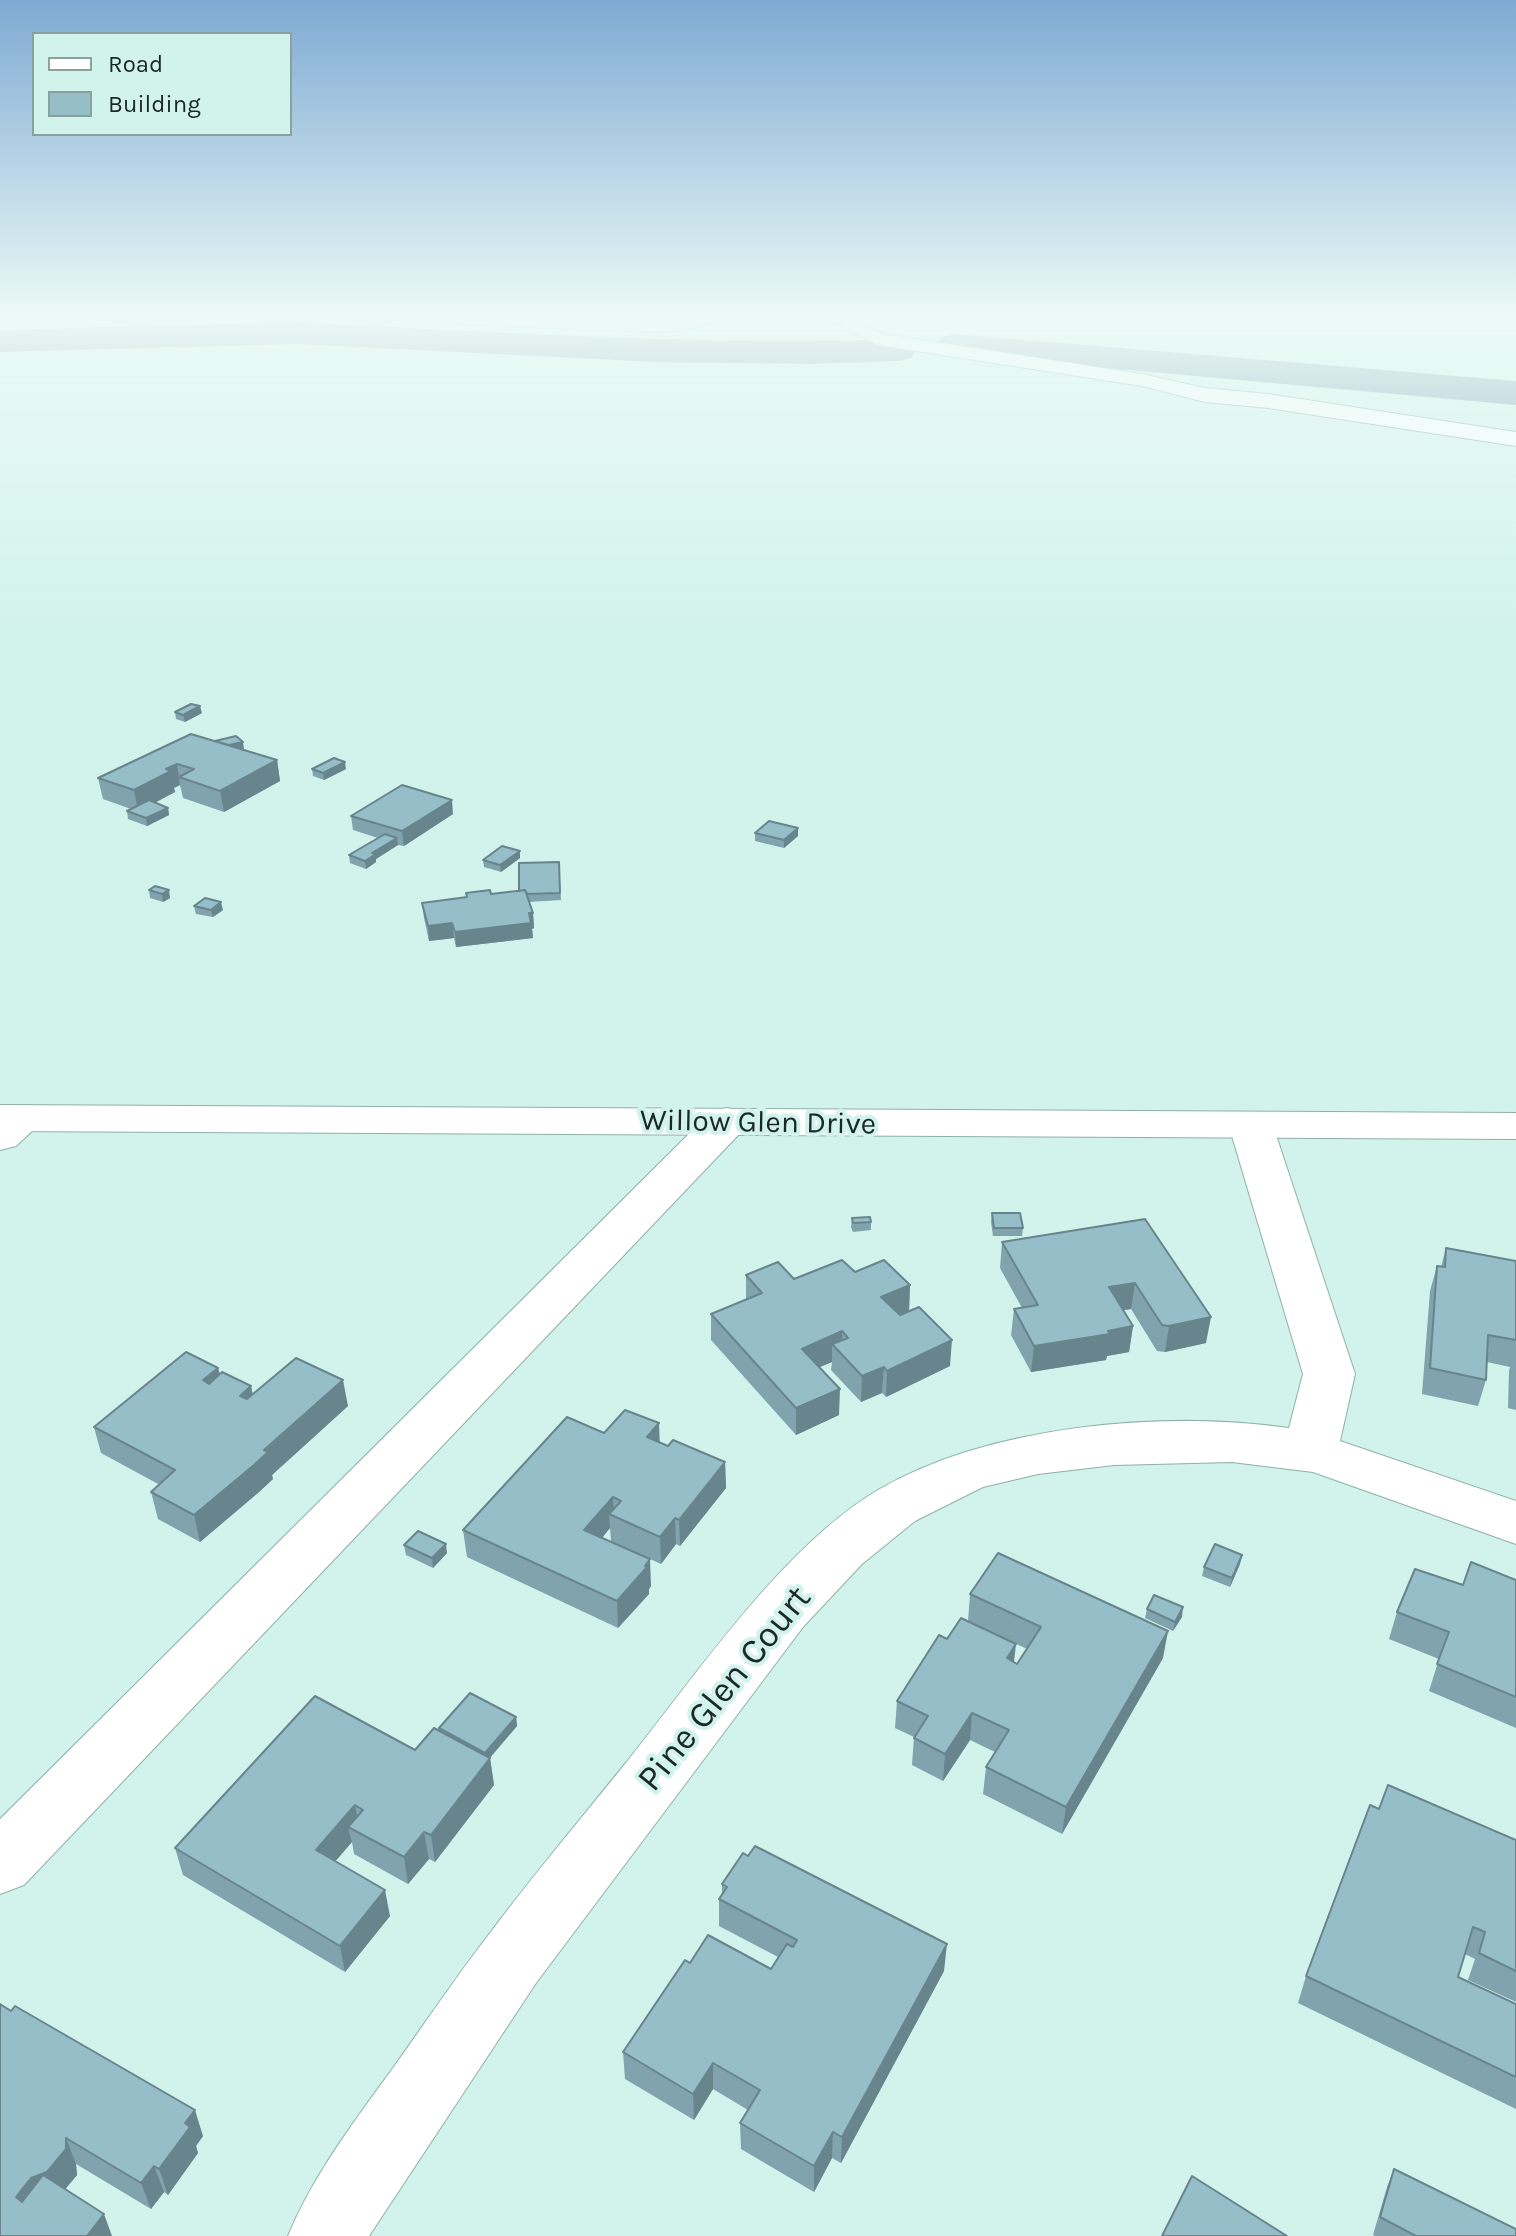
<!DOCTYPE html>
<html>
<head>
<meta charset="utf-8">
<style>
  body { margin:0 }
  #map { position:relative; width:1516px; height:2236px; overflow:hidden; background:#d2f3ec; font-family:Karla,sans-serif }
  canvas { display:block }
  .legend { position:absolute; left:32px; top:32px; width:260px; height:104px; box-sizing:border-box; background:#d2f3ec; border:2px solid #89a29d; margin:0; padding:10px 14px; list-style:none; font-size:24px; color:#1b2826 }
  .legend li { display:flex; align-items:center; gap:16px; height:40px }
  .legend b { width:40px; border:2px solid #89a29d }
</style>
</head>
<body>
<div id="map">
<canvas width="1516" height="2236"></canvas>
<ul class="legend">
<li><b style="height:10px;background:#fff"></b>Road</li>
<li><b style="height:22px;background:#95bec9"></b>Building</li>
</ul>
</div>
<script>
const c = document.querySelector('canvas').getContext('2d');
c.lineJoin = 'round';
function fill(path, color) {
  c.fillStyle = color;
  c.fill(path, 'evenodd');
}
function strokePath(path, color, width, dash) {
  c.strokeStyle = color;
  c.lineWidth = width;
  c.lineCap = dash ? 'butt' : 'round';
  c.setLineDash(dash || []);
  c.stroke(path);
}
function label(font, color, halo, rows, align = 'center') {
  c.font = font + ' Karla,sans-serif';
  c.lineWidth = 8;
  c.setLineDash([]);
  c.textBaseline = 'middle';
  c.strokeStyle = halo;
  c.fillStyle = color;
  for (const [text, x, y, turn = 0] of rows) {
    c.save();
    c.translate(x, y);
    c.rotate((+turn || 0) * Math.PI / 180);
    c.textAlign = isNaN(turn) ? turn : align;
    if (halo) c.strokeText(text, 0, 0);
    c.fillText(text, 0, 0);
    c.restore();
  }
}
fill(new Path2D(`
  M 297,322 C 497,332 697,346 898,339 L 911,342 L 916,350 L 911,358 L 898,361 L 808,364 L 656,362 L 297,344 L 0,352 L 0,330 Z
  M 954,334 L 1516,381 L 1516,405 L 941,353 L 936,345 L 941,337 Z`), '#819ab3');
const minor = new Path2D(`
  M 446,318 L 715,318 L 712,322 L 683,331 L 647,332 L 456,324 Z
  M 825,318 L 849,318 L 883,334 L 1142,374 L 1205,388 L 1268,394 L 1516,432 L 1516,446 L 1268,408 L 1205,402 L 1142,386 L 878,345 Z
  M 24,1105 L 40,1109 L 46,1118 L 16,1146 L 0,1150 L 0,1115 L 8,1109 Z
  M 727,1108 L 743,1112 L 749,1121 L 743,1130 L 24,1885 L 0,1894 L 0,1819 L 711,1112 Z
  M 1251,1113 L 1267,1117 L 1273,1126 L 1355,1374 L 1340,1441 L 1516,1501 L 1516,1544 L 1313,1472 L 1232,1462 L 1114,1465 L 1038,1474 L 983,1487 L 915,1521 L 862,1564 L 803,1627 L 536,1983 L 369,2236 L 288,2236 C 315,2171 358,2117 398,2061 C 428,2019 456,1977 487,1937 C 531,1878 579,1821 625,1764 C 695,1677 782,1547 878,1490 C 989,1425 1162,1410 1289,1428 L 1303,1374 L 1229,1126 L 1235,1117 Z`);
const major = new Path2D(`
  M 0,1105 L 1516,1113 L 1516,1139 L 0,1131 Z`);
strokePath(minor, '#8fafa9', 2);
strokePath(major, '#8fafa9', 2);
fill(minor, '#fff');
fill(major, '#fff');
fill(new Path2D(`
  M 175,712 L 202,713 L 185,722 L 176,719 Z
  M 242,749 L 277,760 L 280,781 L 224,812 L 183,798 L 180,785 L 174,788 L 175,792 L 155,803 L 168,808 L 169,815 L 147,826 L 128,819 L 127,811 L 131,809 L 103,799 L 98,778 L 244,749 Z
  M 312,769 L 346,769 L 324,780 L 313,776 Z
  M 453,814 L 404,846 L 398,845 L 376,859 L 376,862 L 366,869 L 350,863 L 349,855 L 378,838 L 353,830 L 351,816 Z
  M 798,828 L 798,836 L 784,848 L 755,841 L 755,833 Z
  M 520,858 L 501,872 L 484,867 L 483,860 Z
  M 559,862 L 561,900 L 529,902 L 533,913 L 534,928 L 532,929 L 533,938 L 456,947 L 454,938 L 429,941 L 424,918 L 422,903 L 519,891 Z
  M 155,886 L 170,898 L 163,902 L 150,898 L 149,890 Z
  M 194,906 L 223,910 L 213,917 L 196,914 Z
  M 992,1213 L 1023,1228 L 1022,1236 L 993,1236 L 991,1222 Z
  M 852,1218 L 871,1222 L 871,1230 L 853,1232 L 851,1227 Z
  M 1145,1219 L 1206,1343 L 1165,1352 L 1157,1351 L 1131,1309 L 1123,1310 L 1133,1326 L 1129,1352 L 1107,1356 L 1106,1360 L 1031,1372 L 1011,1335 L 1014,1309 L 1022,1308 L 1000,1268 L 1002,1242 Z
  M 1446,1248 L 1516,1261 L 1516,1410 L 1508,1408 L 1509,1371 L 1510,1367 L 1487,1362 L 1486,1380 L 1478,1406 L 1422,1394 L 1430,1291 L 1437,1266 L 1441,1267 Z
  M 855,1272 L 910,1285 L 909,1311 L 950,1366 L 886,1397 L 882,1393 L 861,1402 L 831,1370 L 832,1362 L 819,1367 L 839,1415 L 796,1435 L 711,1340 L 711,1314 L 746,1300 L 746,1275 L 794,1279 Z
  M 218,1368 L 220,1374 L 251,1386 L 253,1395 L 348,1406 L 272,1475 L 273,1479 L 259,1492 L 200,1542 L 158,1519 L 151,1492 L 160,1485 L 101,1453 L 94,1427 Z
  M 659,1423 L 659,1442 L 668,1446 L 725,1462 L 726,1488 L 680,1546 L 676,1544 L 661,1564 L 611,1541 L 610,1528 L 602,1538 L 651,1586 L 649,1589 L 649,1594 L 618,1628 L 467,1557 L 463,1530 L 604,1433 Z
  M 404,1545 L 447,1553 L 433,1568 L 406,1555 Z
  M 1240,1564 L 1230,1587 L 1202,1576 L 1204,1567 Z
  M 1516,1580 L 1516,1728 L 1429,1691 L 1439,1659 L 1389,1639 L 1397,1612 L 1463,1585 Z
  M 970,1594 L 1163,1658 L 1062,1834 L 983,1794 L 986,1767 L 995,1752 L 970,1740 L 943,1781 L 912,1765 L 914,1737 L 895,1728 L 897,1701 L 947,1639 L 1017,1664 L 1027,1649 L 968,1621 Z
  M 1147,1609 L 1182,1617 L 1173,1631 L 1145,1618 Z
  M 516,1717 L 517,1726 L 490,1758 L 494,1785 L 435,1862 L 429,1859 L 408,1884 L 354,1854 L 352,1842 L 335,1861 L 390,1916 L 345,1972 L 183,1875 L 175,1848 L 415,1750 L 440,1732 L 439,1728 Z
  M 1379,1809 L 1516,1840 L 1516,2002 L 1468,1980 L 1475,1959 L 1465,1954 L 1458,1977 L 1516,2004 L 1516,2109 L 1298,2003 L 1306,1976 Z
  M 722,1884 L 944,1971 L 841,2163 L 832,2158 L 814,2192 L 741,2149 L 740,2123 L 748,2110 L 713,2089 L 694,2120 L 625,2079 L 623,2052 L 771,1969 L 778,1957 L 719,1926 L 719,1899 L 722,1894 Z
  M 0,2004 L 203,2136 L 196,2146 L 198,2153 L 168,2195 L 164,2192 L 151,2209 L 76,2164 L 77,2175 L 65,2189 L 0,2236 Z
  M 1394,2169 L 1516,2236 L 1375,2236 L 1373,2235 L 1387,2187 Z`), '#80a3ad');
fill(new Path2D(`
  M 200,706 L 202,713 L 185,722 L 183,715 Z
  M 243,742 L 244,749 L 222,755 L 221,748 Z
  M 277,760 L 280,781 L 224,812 L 220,791 Z
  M 345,762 L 346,769 L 324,780 L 323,773 Z
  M 177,764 L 180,785 L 174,788 L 175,792 L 138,811 L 134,790 Z
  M 452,800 L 453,814 L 404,846 L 402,831 Z
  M 168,808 L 169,815 L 147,826 L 146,818 Z
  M 798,828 L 798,836 L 784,848 L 784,840 Z
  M 397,838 L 398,845 L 376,859 L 376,862 L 366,869 L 365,861 L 372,853 Z
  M 520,851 L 520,858 L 501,872 L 500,865 Z
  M 169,890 L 170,898 L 163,902 L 162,894 Z
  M 221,902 L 223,910 L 213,917 L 211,910 Z
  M 533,913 L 534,928 L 532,929 L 533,938 L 456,947 L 455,932 Z
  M 452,923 L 454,938 L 429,941 L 428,926 Z
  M 1135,1283 L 1131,1309 L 1105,1313 L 1109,1287 Z
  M 910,1285 L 909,1311 L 880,1323 L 881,1297 Z
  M 1211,1317 L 1206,1343 L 1165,1352 L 1169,1326 Z
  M 1133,1326 L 1129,1352 L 1107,1356 L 1106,1360 L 1031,1372 L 1034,1346 Z
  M 842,1331 L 842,1354 L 832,1344 L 832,1362 L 801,1375 L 802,1349 Z
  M 952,1340 L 950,1366 L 886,1397 L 887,1371 Z
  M 884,1367 L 882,1393 L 861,1402 L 862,1376 Z
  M 218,1368 L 224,1394 L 203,1380 Z
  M 343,1380 L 348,1406 L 272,1475 L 273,1479 L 259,1492 L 200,1542 L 194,1515 Z
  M 251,1386 L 256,1413 L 240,1396 Z
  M 840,1389 L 839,1415 L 796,1435 L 796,1408 Z
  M 659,1423 L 660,1449 L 647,1437 Z
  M 725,1462 L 726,1488 L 680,1546 L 679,1520 Z
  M 613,1497 L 614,1516 L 609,1514 L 610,1528 L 586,1557 L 584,1530 Z
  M 675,1518 L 676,1544 L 661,1564 L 660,1537 Z
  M 446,1544 L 447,1553 L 433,1568 L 432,1558 Z
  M 1242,1555 L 1240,1564 L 1230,1587 L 1232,1578 Z
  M 650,1559 L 651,1586 L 649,1589 L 649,1594 L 618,1628 L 617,1601 Z
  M 1183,1607 L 1182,1617 L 1173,1631 L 1175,1622 Z
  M 1168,1631 L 1163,1658 L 1062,1834 L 1066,1807 Z
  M 1016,1644 L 1013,1671 L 1007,1658 Z
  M 972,1713 L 970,1740 L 943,1781 L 945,1754 Z
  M 516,1717 L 517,1726 L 486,1762 L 485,1753 Z
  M 490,1758 L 494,1785 L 435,1862 L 431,1835 Z
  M 355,1805 L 360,1832 L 348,1827 L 352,1842 L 322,1877 L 316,1850 Z
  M 424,1832 L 429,1859 L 408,1884 L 404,1857 Z
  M 385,1890 L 390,1916 L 345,1972 L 340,1946 Z
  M 947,1944 L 944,1971 L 841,2163 L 842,2137 Z
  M 713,2063 L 713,2089 L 694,2120 L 693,2094 Z
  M 195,2110 L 203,2136 L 196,2146 L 198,2153 L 168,2195 L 159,2169 L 185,2123 Z
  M 833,2132 L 832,2158 L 814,2192 L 814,2166 Z
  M 66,2138 L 76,2164 L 77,2175 L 58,2198 L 27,2223 L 16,2197 Z
  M 154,2166 L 164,2192 L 151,2209 L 141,2183 Z
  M 104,2214 L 112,2236 L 87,2236 Z`), '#68858d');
const building = new Path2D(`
  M 191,704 L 200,706 L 183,715 L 175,712 Z
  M 191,734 L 277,760 L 220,791 L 179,777 L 194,769 L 177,764 L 166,769 L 171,771 L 134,790 L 98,778 Z
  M 236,736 L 243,742 L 229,745 L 215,741 Z
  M 334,758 L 345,762 L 323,773 L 312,769 Z
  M 402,785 L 452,800 L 402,831 L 351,816 Z
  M 149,800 L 168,808 L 146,818 L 127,811 Z
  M 769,821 L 798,828 L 784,840 L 755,833 Z
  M 385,834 L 397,838 L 372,853 L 376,854 L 365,861 L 349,855 Z
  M 502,846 L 520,851 L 500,865 L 483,860 Z
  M 559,862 L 560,893 L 527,894 L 525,890 L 519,891 L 519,863 Z
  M 155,886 L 169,890 L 162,894 L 149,890 Z
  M 490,890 L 491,894 L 525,890 L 533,913 L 529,913 L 531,923 L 455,932 L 452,923 L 428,926 L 422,903 L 467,897 L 466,893 Z
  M 205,898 L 221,902 L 211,910 L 194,906 Z
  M 992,1213 L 1020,1213 L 1023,1228 L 994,1228 Z
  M 870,1217 L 871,1222 L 853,1223 L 852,1218 Z
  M 1145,1219 L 1211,1317 L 1169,1326 L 1162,1325 L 1135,1283 L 1109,1287 L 1133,1326 L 1108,1331 L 1110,1334 L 1034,1346 L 1014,1309 L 1038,1305 L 1002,1242 Z
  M 1446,1248 L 1516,1261 L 1516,1340 L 1488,1335 L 1486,1380 L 1430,1368 L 1437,1266 L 1445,1267 Z
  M 842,1260 L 855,1272 L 884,1260 L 910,1285 L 881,1297 L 900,1315 L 919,1307 L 952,1340 L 887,1371 L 884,1367 L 862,1376 L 832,1344 L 848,1338 L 842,1331 L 802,1349 L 840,1389 L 796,1408 L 711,1314 L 762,1293 L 746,1275 L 778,1262 L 794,1279 Z
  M 186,1352 L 218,1368 L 203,1380 L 209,1384 L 222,1372 L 251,1386 L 240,1396 L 247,1399 L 296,1358 L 343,1380 L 264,1450 L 268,1452 L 254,1465 L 194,1515 L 151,1492 L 175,1470 L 94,1427 Z
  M 625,1410 L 659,1423 L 647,1437 L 668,1446 L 673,1440 L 725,1462 L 679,1520 L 675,1518 L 660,1537 L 609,1514 L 621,1501 L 613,1497 L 584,1530 L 650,1559 L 645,1566 L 647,1567 L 617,1601 L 463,1530 L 567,1417 L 604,1433 Z
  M 418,1531 L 446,1544 L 432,1558 L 404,1545 Z
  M 1215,1544 L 1242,1555 L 1232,1578 L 1204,1567 Z
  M 998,1553 L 1168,1631 L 1066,1807 L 986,1767 L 1009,1730 L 972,1713 L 945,1754 L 914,1738 L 928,1716 L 897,1701 L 939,1635 L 947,1639 L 961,1618 L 1016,1644 L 1007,1658 L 1017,1664 L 1041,1627 L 970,1594 Z
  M 1471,1562 L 1516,1580 L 1516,1697 L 1437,1664 L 1449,1632 L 1397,1612 L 1415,1569 L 1463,1585 Z
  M 1154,1595 L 1183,1607 L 1175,1622 L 1147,1609 Z
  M 470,1693 L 516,1717 L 485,1753 L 439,1728 Z
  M 315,1696 L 415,1750 L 434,1728 L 490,1758 L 431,1835 L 424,1832 L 404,1857 L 348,1827 L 363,1810 L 355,1805 L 316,1850 L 385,1890 L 340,1946 L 175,1848 Z
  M 1388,1785 L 1516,1840 L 1516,1971 L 1479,1953 L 1485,1932 L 1473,1927 L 1458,1977 L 1516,2004 L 1516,2077 L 1306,1976 L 1370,1805 L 1379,1809 Z
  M 755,1846 L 947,1944 L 842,2137 L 833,2132 L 814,2166 L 740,2123 L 760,2090 L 713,2063 L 693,2094 L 623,2052 L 685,1960 L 690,1963 L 708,1935 L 771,1969 L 787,1944 L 793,1947 L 797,1940 L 719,1899 L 727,1887 L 722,1884 L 743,1853 L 748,1856 Z
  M 0,2004 L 11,2011 L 15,2006 L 195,2110 L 185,2123 L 190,2127 L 159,2169 L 154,2166 L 141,2183 L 66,2138 L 66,2149 L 47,2172 L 31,2178 L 16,2197 L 22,2202 L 43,2175 L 104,2214 L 87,2236 L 0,2236 Z
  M 1394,2169 L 1516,2229 L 1516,2236 L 1416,2236 L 1380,2217 Z
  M 1192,2176 L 1287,2236 L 1162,2236 Z`);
fill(building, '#95bec9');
strokePath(building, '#68858d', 2);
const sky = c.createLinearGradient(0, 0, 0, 631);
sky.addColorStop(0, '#7faad3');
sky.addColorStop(0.5, '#ebfaf6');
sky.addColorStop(1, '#ebfaf600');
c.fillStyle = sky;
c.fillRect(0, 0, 1516, 631);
label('30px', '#1b2826', '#d2f3ec', [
  ["Willow Glen Drive",758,1123,1]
]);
label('36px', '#1b2826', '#d2f3ec', [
  ["Pine Glen Court",725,1689,-51]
]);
</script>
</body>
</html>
